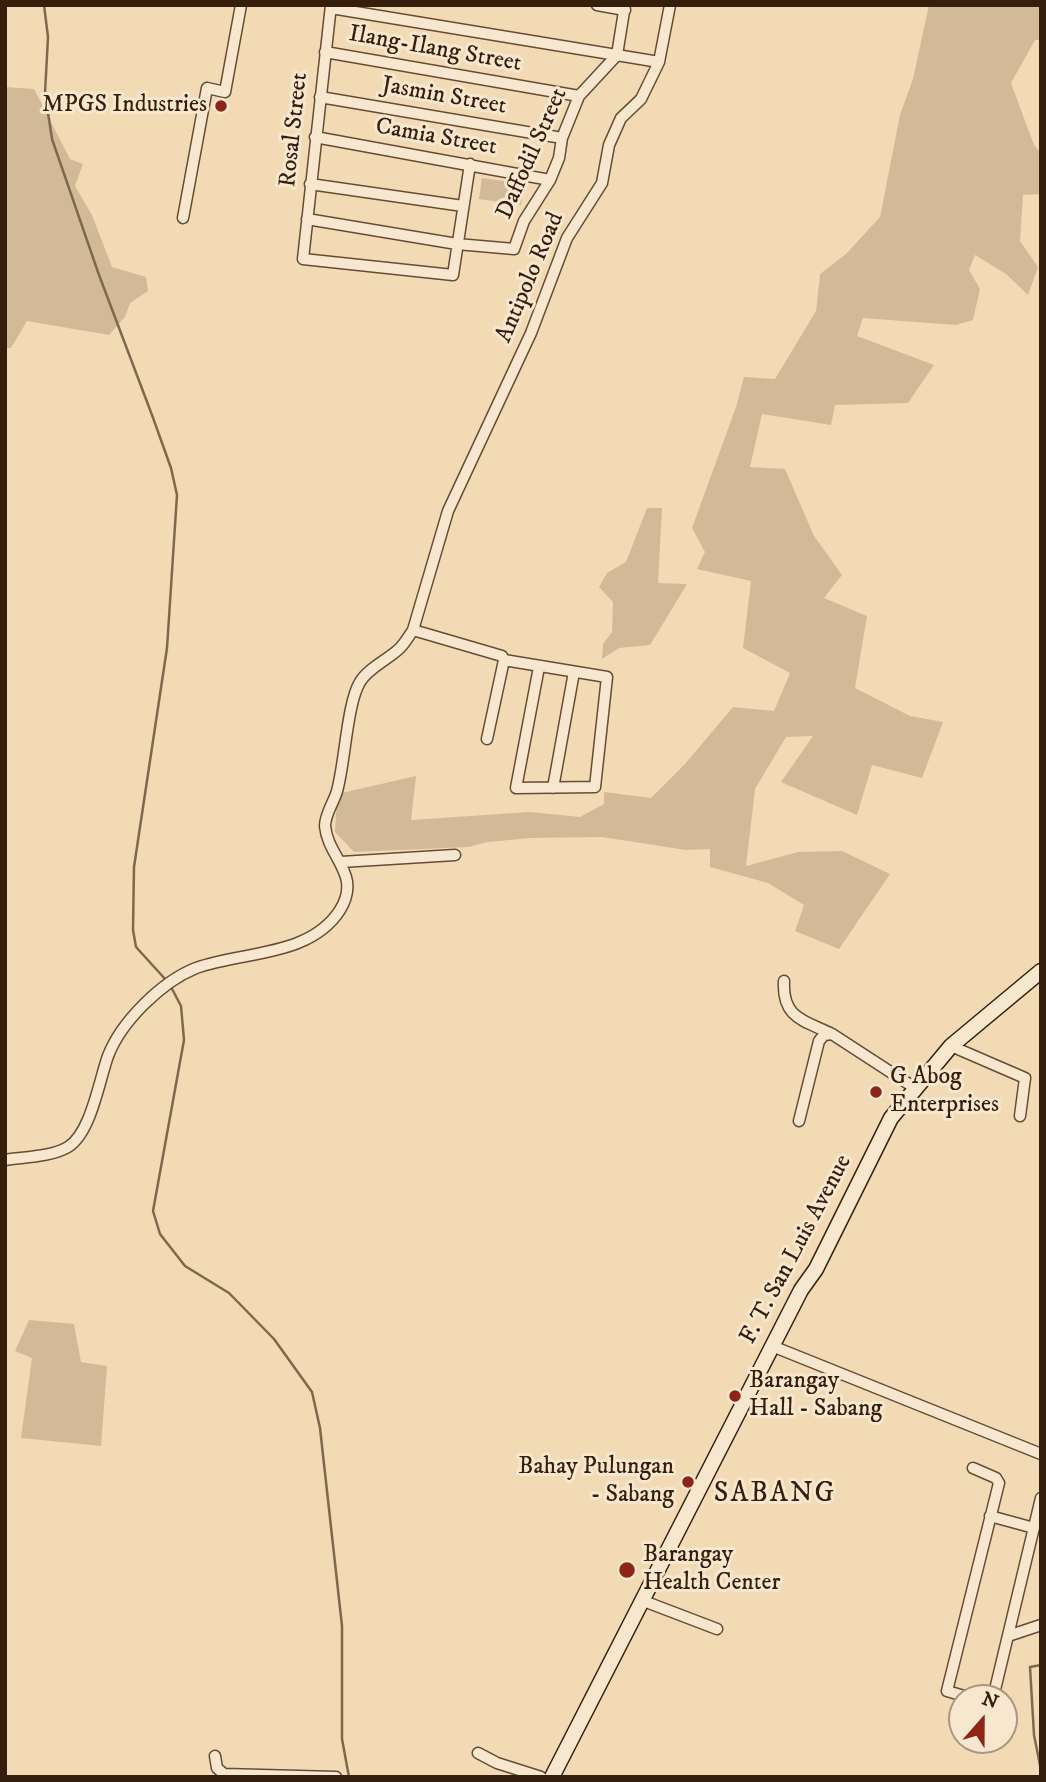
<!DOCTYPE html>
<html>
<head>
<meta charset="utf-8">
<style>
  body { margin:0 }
  #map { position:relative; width:1046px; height:1782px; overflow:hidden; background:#f2dab5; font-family:"IM FELL DW Pica",serif }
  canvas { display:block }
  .frame { position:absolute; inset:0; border:7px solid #351e0c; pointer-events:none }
  .north { position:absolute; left:948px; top:1684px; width:70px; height:70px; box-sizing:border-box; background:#f7e7cf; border:2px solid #a99781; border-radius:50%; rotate:21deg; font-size:19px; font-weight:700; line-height:28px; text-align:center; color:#351e0c }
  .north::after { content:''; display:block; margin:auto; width:24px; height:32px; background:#8f2418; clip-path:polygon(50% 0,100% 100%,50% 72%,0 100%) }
</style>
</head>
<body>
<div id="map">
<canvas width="1046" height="1782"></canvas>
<div class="frame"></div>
<div class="north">N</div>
</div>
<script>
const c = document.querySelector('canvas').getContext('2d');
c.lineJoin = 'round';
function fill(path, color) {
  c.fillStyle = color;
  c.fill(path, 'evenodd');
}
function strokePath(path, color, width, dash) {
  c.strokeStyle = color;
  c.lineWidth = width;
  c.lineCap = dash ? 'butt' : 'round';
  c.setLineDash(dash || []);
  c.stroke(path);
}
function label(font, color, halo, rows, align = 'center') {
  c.font = font + ' "IM FELL DW Pica",serif';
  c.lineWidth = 6;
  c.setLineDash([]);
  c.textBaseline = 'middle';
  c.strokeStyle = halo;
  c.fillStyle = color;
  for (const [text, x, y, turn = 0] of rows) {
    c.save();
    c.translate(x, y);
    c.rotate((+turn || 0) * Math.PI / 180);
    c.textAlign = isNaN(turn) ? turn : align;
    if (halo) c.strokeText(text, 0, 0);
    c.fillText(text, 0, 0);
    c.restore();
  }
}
fill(new Path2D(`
  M 929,5 L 1041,5 L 1041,40 L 1035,40 L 1011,83 L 1034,145 L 1041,153 L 1041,194 L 1023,195 L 1020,241 L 1038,267 L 1028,295 L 1006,274 L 975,255 L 969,270 L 980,289 L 973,320 L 956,325 L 863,318 L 857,336 L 934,365 L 908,403 L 835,405 L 831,425 L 762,414 L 750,467 L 785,469 L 814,536 L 842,575 L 824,598 L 867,616 L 855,688 L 910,716 L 943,722 L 922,778 L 872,765 L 857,815 L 781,782 L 813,736 L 786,737 L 755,789 L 746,866 L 798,852 L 842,851 L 890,874 L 839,949 L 795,931 L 804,905 L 768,883 L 710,867 L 710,849 L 686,850 L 602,837 L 530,838 L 488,842 L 468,847 L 354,852 L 335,832 L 337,794 L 416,776 L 411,820 L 530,812 L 580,817 L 604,804 L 604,792 L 651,798 L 685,764 L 733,707 L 774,711 L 790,673 L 743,648 L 751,581 L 697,569 L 705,552 L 692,528 L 736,407 L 744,377 L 775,379 L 816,311 L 820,274 L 846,254 L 880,217 L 900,115 L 913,79 Z
  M 5,87 L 34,89 L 70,159 L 83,164 L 75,186 L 92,215 L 112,267 L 146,277 L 148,291 L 130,303 L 125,317 L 109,335 L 27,321 L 11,348 L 5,348 Z
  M 482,178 L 524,184 L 521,205 L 479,199 Z
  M 647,508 L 662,508 L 658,583 L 687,584 L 650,645 L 619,648 L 602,659 L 603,644 L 612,632 L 613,602 L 599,587 L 607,573 L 626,562 Z
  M 29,1320 L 74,1324 L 81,1362 L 107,1366 L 101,1446 L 21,1438 L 32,1358 L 15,1351 Z`), '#d2ba98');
strokePath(new Path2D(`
  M 44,5 L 48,37 L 45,93 L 52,139 L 99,275 L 152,415 L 171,468 L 177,495 L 167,648 L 134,867 L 133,930 L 136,947 L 166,980
  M 170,985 L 181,1006 L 184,1040 L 153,1211 L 160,1234 L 185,1266 L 229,1293 L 274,1339 L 312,1392 L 320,1428 L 342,1626 L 342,1739 L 349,1777
  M 1041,1665 L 1030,1667 L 1034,1735 L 1041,1770`), '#80684f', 2.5);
const minor = new Path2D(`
  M 331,5 L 303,259 L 453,275 L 470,164
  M 597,5 L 625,10
  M 331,8 L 659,62
  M 325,52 L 579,96
  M 320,97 L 562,138
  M 315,137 L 550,180
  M 310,184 L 463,206
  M 183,218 L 207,88 L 225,92 L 241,5
  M 307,219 L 457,244 L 514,249 L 524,221 L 550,180 L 559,158 L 562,138 L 579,96 L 617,55 L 625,5
  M 413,630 L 502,656 L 504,660 L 487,739
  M 504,660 L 607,677 L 595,787 L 516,788 L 539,667
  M 553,788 L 574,672
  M 341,862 L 455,855
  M 784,981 C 782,1018 803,1020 832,1034
  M 951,1046 L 1025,1078 L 1020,1116
  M 799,1121 L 819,1041 L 824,1035 L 832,1034 L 915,1088
  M 5,1160 C 24,1157 51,1157 68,1147 C 91,1133 99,1081 108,1056 C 121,1022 161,982 196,968 C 243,951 310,957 340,910 C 362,874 328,858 325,826 C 325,814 334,802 337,791 C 345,763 347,703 360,682 C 368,668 389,659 400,648 C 405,643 409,636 413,630 L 448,511 L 531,333 L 567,238 L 602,183 L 609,145 L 621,118 L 641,99 L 659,62 L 670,5
  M 772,1346 L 1041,1454
  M 990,1516 L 1034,1528
  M 641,1600 L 717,1629
  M 1008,1636 L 1041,1625
  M 971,1698 L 947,1691 L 999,1483 L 996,1478 L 973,1468
  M 993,1698 L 1041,1498
  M 982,1742 L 982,1740
  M 478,1753 L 497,1763 L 541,1777
  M 215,1756 L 217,1768 L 224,1774 L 336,1777`);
const secondary = new Path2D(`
  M 552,1777 L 801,1290 L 816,1269 L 891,1118 L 951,1046 L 1041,971`);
strokePath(minor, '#644d36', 13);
strokePath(secondary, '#351e0c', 17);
strokePath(minor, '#f7e7cf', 10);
strokePath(secondary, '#f7e7cf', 14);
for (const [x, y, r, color] of [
  [221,106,7,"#8f2418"],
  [876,1092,7,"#8f2418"],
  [735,1396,7,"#8f2418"],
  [688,1482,7,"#8f2418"],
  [627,1570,9,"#8f2418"]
]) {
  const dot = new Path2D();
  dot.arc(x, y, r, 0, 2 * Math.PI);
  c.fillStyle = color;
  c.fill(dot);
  strokePath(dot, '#f7e7cf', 2.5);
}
label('24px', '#351e0c', '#f7e7cf', [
  ["Ilang-Ilang Street",435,50,10],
  ["Jasmin Street",444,97,10],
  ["Rosal Street",295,130,-84],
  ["Camia Street",436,138,10],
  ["Daffodil Street",533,154,-66],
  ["Antipolo Road",531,278,-67],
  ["F. T. San Luis Avenue",797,1250,-62]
]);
label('24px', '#351e0c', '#f7e7cf', [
  ["MPGS Industries",207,106,"right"],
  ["G Abog",890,1078],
  ["Enterprises",890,1106],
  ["Barangay",749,1382],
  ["Hall - Sabang",749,1410],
  ["Bahay Pulungan",674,1468,"right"],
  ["- Sabang",674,1496,"right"],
  ["Barangay",643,1556],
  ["Health Center",643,1584]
], 'left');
c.letterSpacing = '2px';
label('28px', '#351e0c', '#f7e7cf', [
  ["SABANG",775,1495]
]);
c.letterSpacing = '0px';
</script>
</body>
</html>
